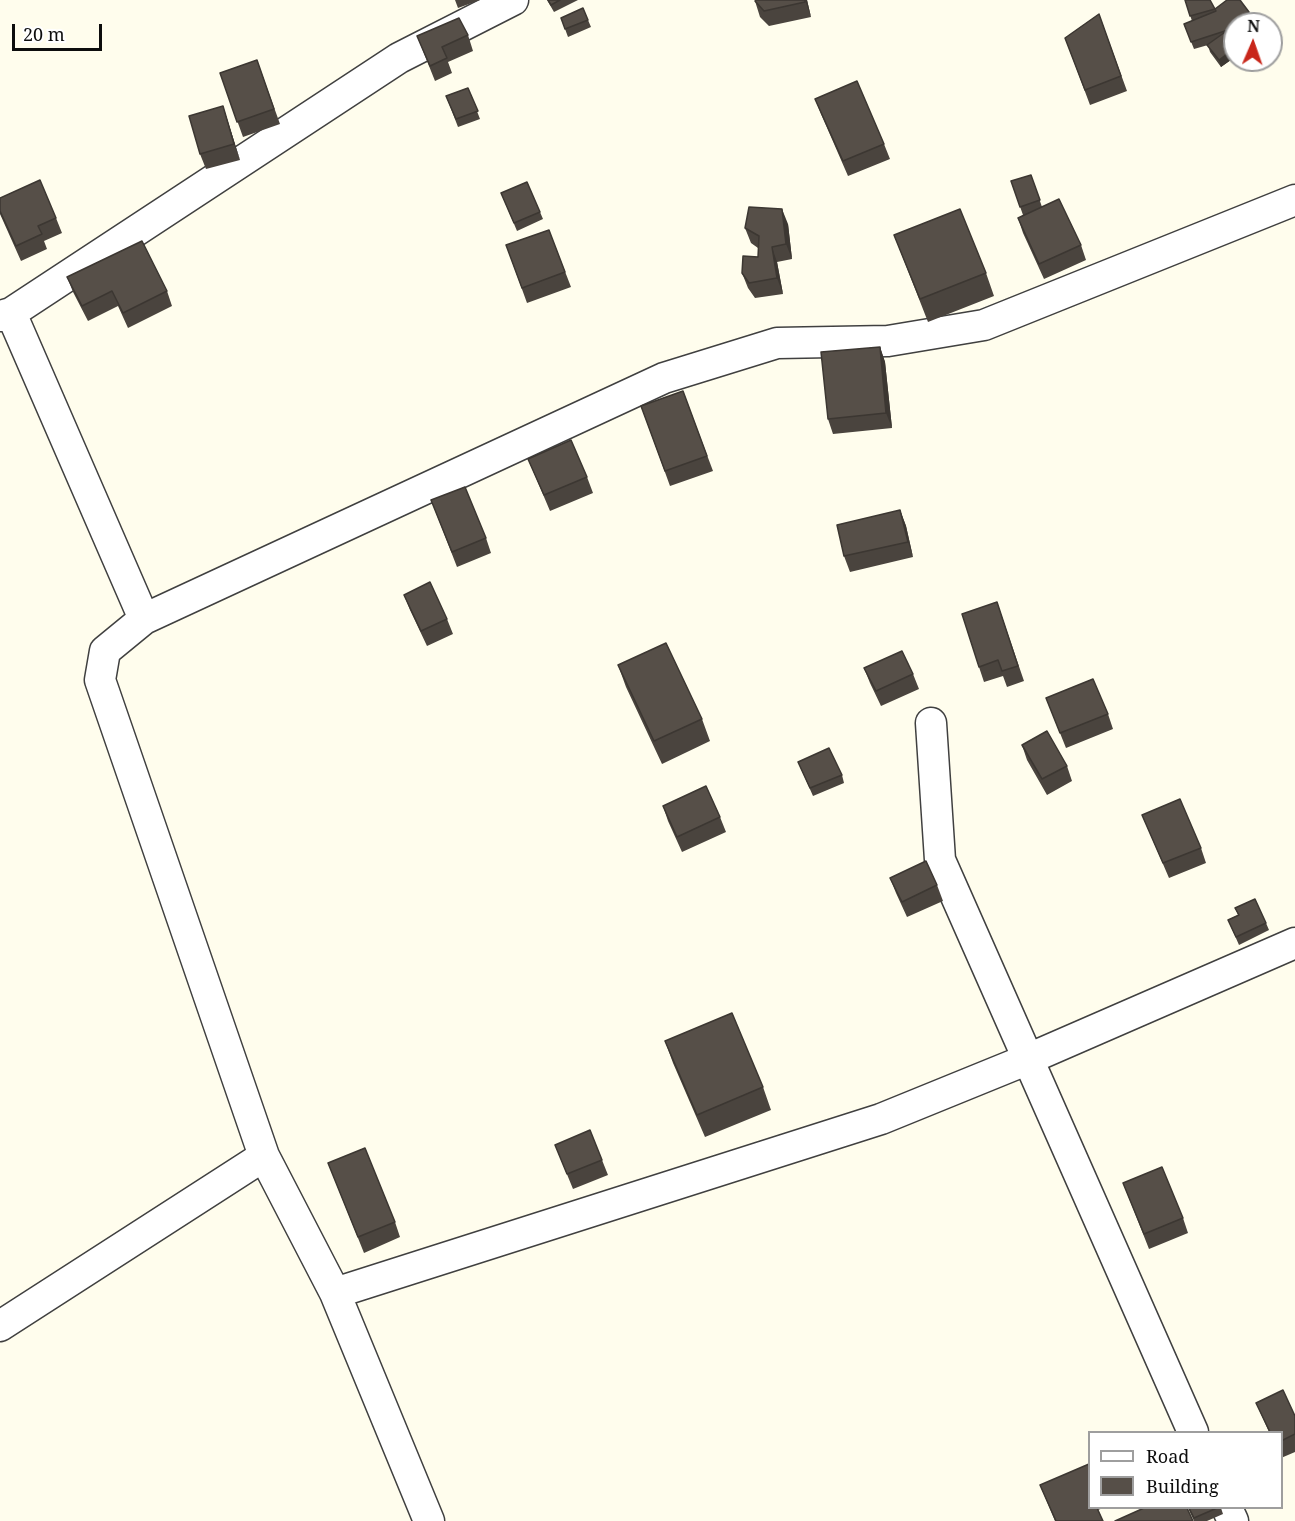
<!DOCTYPE html>
<html>
<head>
<meta charset="utf-8">
<style>
  body { margin:0 }
  #map { position:relative; width:1295px; height:1521px; overflow:hidden; background:#fffded; font-family:"Noto Serif",serif }
  canvas { display:block }
  .legend { position:absolute; left:1088px; top:1431px; width:195px; height:78px; box-sizing:border-box; background:#fff; border:2px solid #9e9e9e; margin:0; padding:8px 10px; list-style:none; font-size:18px; color:#0d0d0d }
  .legend li { display:flex; align-items:center; gap:12px; height:30px }
  .legend b { width:30px; border:2px solid #9e9e9e }
  .north { position:absolute; left:1223px; top:12px; width:60px; height:60px; box-sizing:border-box; background:#fff; border:2px solid #9e9e9e; border-radius:50%; rotate:2deg; font-size:16px; font-weight:700; line-height:24px; text-align:center; color:#0d0d0d }
  .north::after { content:''; display:block; margin:auto; width:21px; height:27px; background:#c8261a; clip-path:polygon(50% 0,100% 100%,50% 72%,0 100%) }
  .scale { position:absolute; left:12px; top:24px; width:90px; height:27px; box-sizing:border-box; border:3px solid #0d0d0d; border-top:0; padding-left:8px; font-size:18px; line-height:21px; white-space:nowrap; color:#0d0d0d; -webkit-text-stroke:4px #fff; paint-order:stroke }
</style>
</head>
<body>
<div id="map">
<canvas width="1295" height="1521"></canvas>
<ul class="legend">
<li><b style="height:8px;background:#fff"></b>Road</li>
<li><b style="height:16px;background:#564f48"></b>Building</li>
</ul>
<div class="north">N</div>
<div class="scale">20 m</div>
</div>
<script>
const c = document.querySelector('canvas').getContext('2d');
c.lineJoin = 'round';
function strokePath(path, color, width, dash) {
  c.strokeStyle = color;
  c.lineWidth = width;
  c.lineCap = dash ? 'butt' : 'round';
  c.setLineDash(dash || []);
  c.stroke(path);
}
function fill(path, color) {
  c.fillStyle = color;
  c.fill(path, 'evenodd');
}
const minor = new Path2D(`
  M 11,313 L 144,619
  M 0,316 L 11,313 L 399,58 L 513,0
  M 931,723 L 940,860 L 1193,1432
  M 335,1293 L 881,1119 L 1026,1060 L 1295,943
  M 0,1326 L 264,1156
  M 1227,1508 L 1233,1521
  M 429,1521 L 335,1293 L 264,1156 L 100,680 L 105,651 L 144,619 L 664,378 L 777,343 L 888,341 L 984,325 L 1295,200`);
strokePath(minor, '#404040', 33);
strokePath(minor, '#fff', 30);
fill(new Path2D(`
  M 455,0 L 480,0 L 458,8 Z
  M 547,0 L 578,0 L 554,12 Z
  M 807,0 L 811,17 L 769,26 L 760,17 L 755,1 Z
  M 1185,0 L 1215,9 L 1249,12 L 1252,19 L 1246,24 L 1235,24 L 1235,34 L 1232,36 L 1235,40 L 1235,57 L 1221,67 L 1210,52 L 1208,45 L 1194,49 L 1184,24 L 1192,21 Z
  M 1099,14 L 1127,91 L 1090,105 L 1065,38 Z
  M 561,18 L 588,20 L 591,27 L 568,37 Z
  M 468,35 L 473,51 L 448,62 L 452,73 L 435,81 L 417,36 Z
  M 257,60 L 280,124 L 243,137 L 220,73 Z
  M 468,88 L 480,119 L 458,127 L 446,96 Z
  M 815,99 L 884,144 L 890,159 L 848,176 L 821,114 Z
  M 223,106 L 240,160 L 206,169 L 200,154 Z
  M 1031,175 L 1042,207 L 1081,245 L 1086,260 L 1044,279 L 1023,233 L 1018,218 L 1023,215 L 1011,181 Z
  M 501,193 L 540,212 L 543,219 L 517,231 Z
  M 0,198 L 56,218 L 62,233 L 44,241 L 47,249 L 21,261 L 0,214 Z
  M 788,224 L 792,259 L 777,262 L 783,294 L 755,298 L 748,288 L 742,273 L 758,257 L 758,248 L 751,243 L 745,228 Z
  M 549,230 L 571,287 L 527,303 L 506,245 Z
  M 894,235 L 986,273 L 994,296 L 928,322 Z
  M 67,277 L 167,291 L 172,306 L 128,328 L 118,306 L 88,321 L 73,292 Z
  M 880,347 L 885,362 L 892,428 L 833,434 L 828,419 Z
  M 683,391 L 713,471 L 670,486 L 641,406 Z
  M 528,459 L 587,477 L 593,493 L 550,511 Z
  M 431,500 L 486,538 L 491,553 L 457,567 Z
  M 900,510 L 906,526 L 913,557 L 850,572 L 844,556 Z
  M 404,595 L 447,619 L 453,634 L 427,646 L 410,610 Z
  M 997,602 L 1024,681 L 1007,687 L 1003,676 L 984,682 L 979,667 Z
  M 618,665 L 702,719 L 710,741 L 662,764 L 626,687 Z
  M 864,668 L 913,674 L 919,689 L 881,706 L 870,683 Z
  M 1046,698 L 1108,714 L 1113,729 L 1066,748 Z
  M 1022,745 L 1067,766 L 1072,781 L 1047,795 L 1027,760 Z
  M 798,762 L 842,775 L 844,783 L 813,796 Z
  M 663,806 L 720,817 L 726,832 L 682,852 L 668,821 Z
  M 1142,815 L 1201,848 L 1206,863 L 1169,878 Z
  M 890,878 L 937,885 L 943,901 L 907,917 L 896,893 Z
  M 1235,908 L 1266,923 L 1269,930 L 1239,945 L 1228,920 L 1238,915 Z
  M 665,1041 L 763,1087 L 771,1110 L 705,1137 L 673,1063 Z
  M 555,1145 L 602,1160 L 608,1175 L 573,1189 Z
  M 328,1163 L 395,1222 L 400,1237 L 364,1253 Z
  M 1123,1183 L 1183,1218 L 1188,1233 L 1149,1249 Z
  M 1256,1403 L 1295,1416 L 1295,1452 L 1281,1458 L 1281,1432 L 1269,1432 Z
  M 1040,1485 L 1089,1508 L 1103,1508 L 1098,1510 L 1103,1521 L 1055,1521 Z
  M 1188,1508 L 1221,1508 L 1223,1514 L 1207,1521 L 1194,1521 Z`), '#4a443e');
fill(new Path2D(`
  M 805,0 L 807,0 L 811,17 Z
  M 1249,12 L 1252,19 L 1246,24 L 1235,24 L 1235,34 L 1230,38 L 1228,30 Z
  M 1235,48 L 1235,57 L 1221,67 L 1219,60 Z
  M 223,106 L 228,122 L 240,160 L 234,144 Z
  M 782,209 L 788,224 L 792,259 L 786,244 Z
  M 772,247 L 777,262 L 783,294 L 777,278 Z
  M 880,347 L 885,362 L 892,428 L 886,413 Z
  M 900,510 L 906,526 L 913,557 L 908,542 Z`), '#3c3732');
const building = new Path2D(`
  M 548,0 L 560,0 L 551,5 Z
  M 756,0 L 805,0 L 805,2 L 764,11 L 755,1 Z
  M 1185,0 L 1210,0 L 1215,9 L 1190,16 Z
  M 1227,0 L 1240,0 L 1249,12 L 1228,30 L 1191,42 L 1184,24 L 1216,11 L 1215,9 Z
  M 583,8 L 588,20 L 565,29 L 561,18 Z
  M 1099,14 L 1121,76 L 1085,90 L 1065,38 Z
  M 459,18 L 468,35 L 442,47 L 447,58 L 430,66 L 417,36 Z
  M 1228,30 L 1235,40 L 1235,48 L 1219,60 L 1207,45 Z
  M 257,60 L 274,109 L 237,122 L 220,73 Z
  M 857,81 L 884,144 L 843,161 L 815,99 Z
  M 468,88 L 478,111 L 456,119 L 446,96 Z
  M 223,106 L 234,144 L 200,154 L 189,116 Z
  M 1031,175 L 1040,200 L 1020,207 L 1011,181 Z
  M 40,180 L 56,218 L 38,226 L 42,234 L 16,246 L 0,211 L 0,198 Z
  M 527,182 L 540,212 L 514,223 L 501,193 Z
  M 1059,199 L 1081,245 L 1039,264 L 1018,218 Z
  M 749,207 L 782,209 L 786,244 L 772,247 L 777,278 L 749,283 L 742,273 L 743,256 L 758,257 L 759,236 L 745,228 Z
  M 960,209 L 986,273 L 920,299 L 894,235 Z
  M 549,230 L 565,272 L 522,288 L 506,245 Z
  M 142,241 L 167,291 L 123,313 L 112,291 L 82,306 L 67,277 Z
  M 880,347 L 886,413 L 828,419 L 821,352 Z
  M 683,391 L 707,456 L 665,471 L 641,406 Z
  M 571,440 L 587,477 L 544,495 L 528,459 Z
  M 465,487 L 486,538 L 452,552 L 431,500 Z
  M 900,510 L 908,542 L 844,556 L 837,525 Z
  M 430,582 L 447,619 L 421,631 L 404,595 Z
  M 997,602 L 1018,666 L 1002,671 L 998,660 L 979,667 L 962,614 Z
  M 666,643 L 702,719 L 654,741 L 618,665 Z
  M 902,651 L 913,674 L 876,691 L 864,668 Z
  M 1093,679 L 1108,714 L 1060,733 L 1046,698 Z
  M 1047,731 L 1067,766 L 1042,779 L 1022,745 Z
  M 829,748 L 842,775 L 810,788 L 798,762 Z
  M 706,786 L 720,817 L 677,837 L 663,806 Z
  M 1180,799 L 1201,848 L 1163,863 L 1142,815 Z
  M 926,861 L 937,885 L 902,902 L 890,878 Z
  M 1255,899 L 1266,923 L 1236,937 L 1228,920 L 1239,915 L 1235,908 Z
  M 732,1013 L 763,1087 L 697,1115 L 665,1041 Z
  M 590,1130 L 602,1160 L 567,1174 L 555,1145 Z
  M 365,1148 L 395,1222 L 358,1237 L 328,1163 Z
  M 1162,1167 L 1183,1218 L 1144,1234 L 1123,1183 Z
  M 1283,1390 L 1295,1416 L 1295,1434 L 1281,1441 L 1281,1432 L 1270,1432 L 1256,1403 Z
  M 1089,1464 L 1089,1508 L 1097,1508 L 1103,1521 L 1056,1521 L 1040,1485 Z
  M 1144,1508 L 1187,1508 L 1193,1521 L 1115,1521 Z
  M 1189,1508 L 1217,1508 L 1194,1518 Z`);
fill(building, '#564f48');
strokePath(building, '#3c3732', 1.5);
</script>
</body>
</html>
